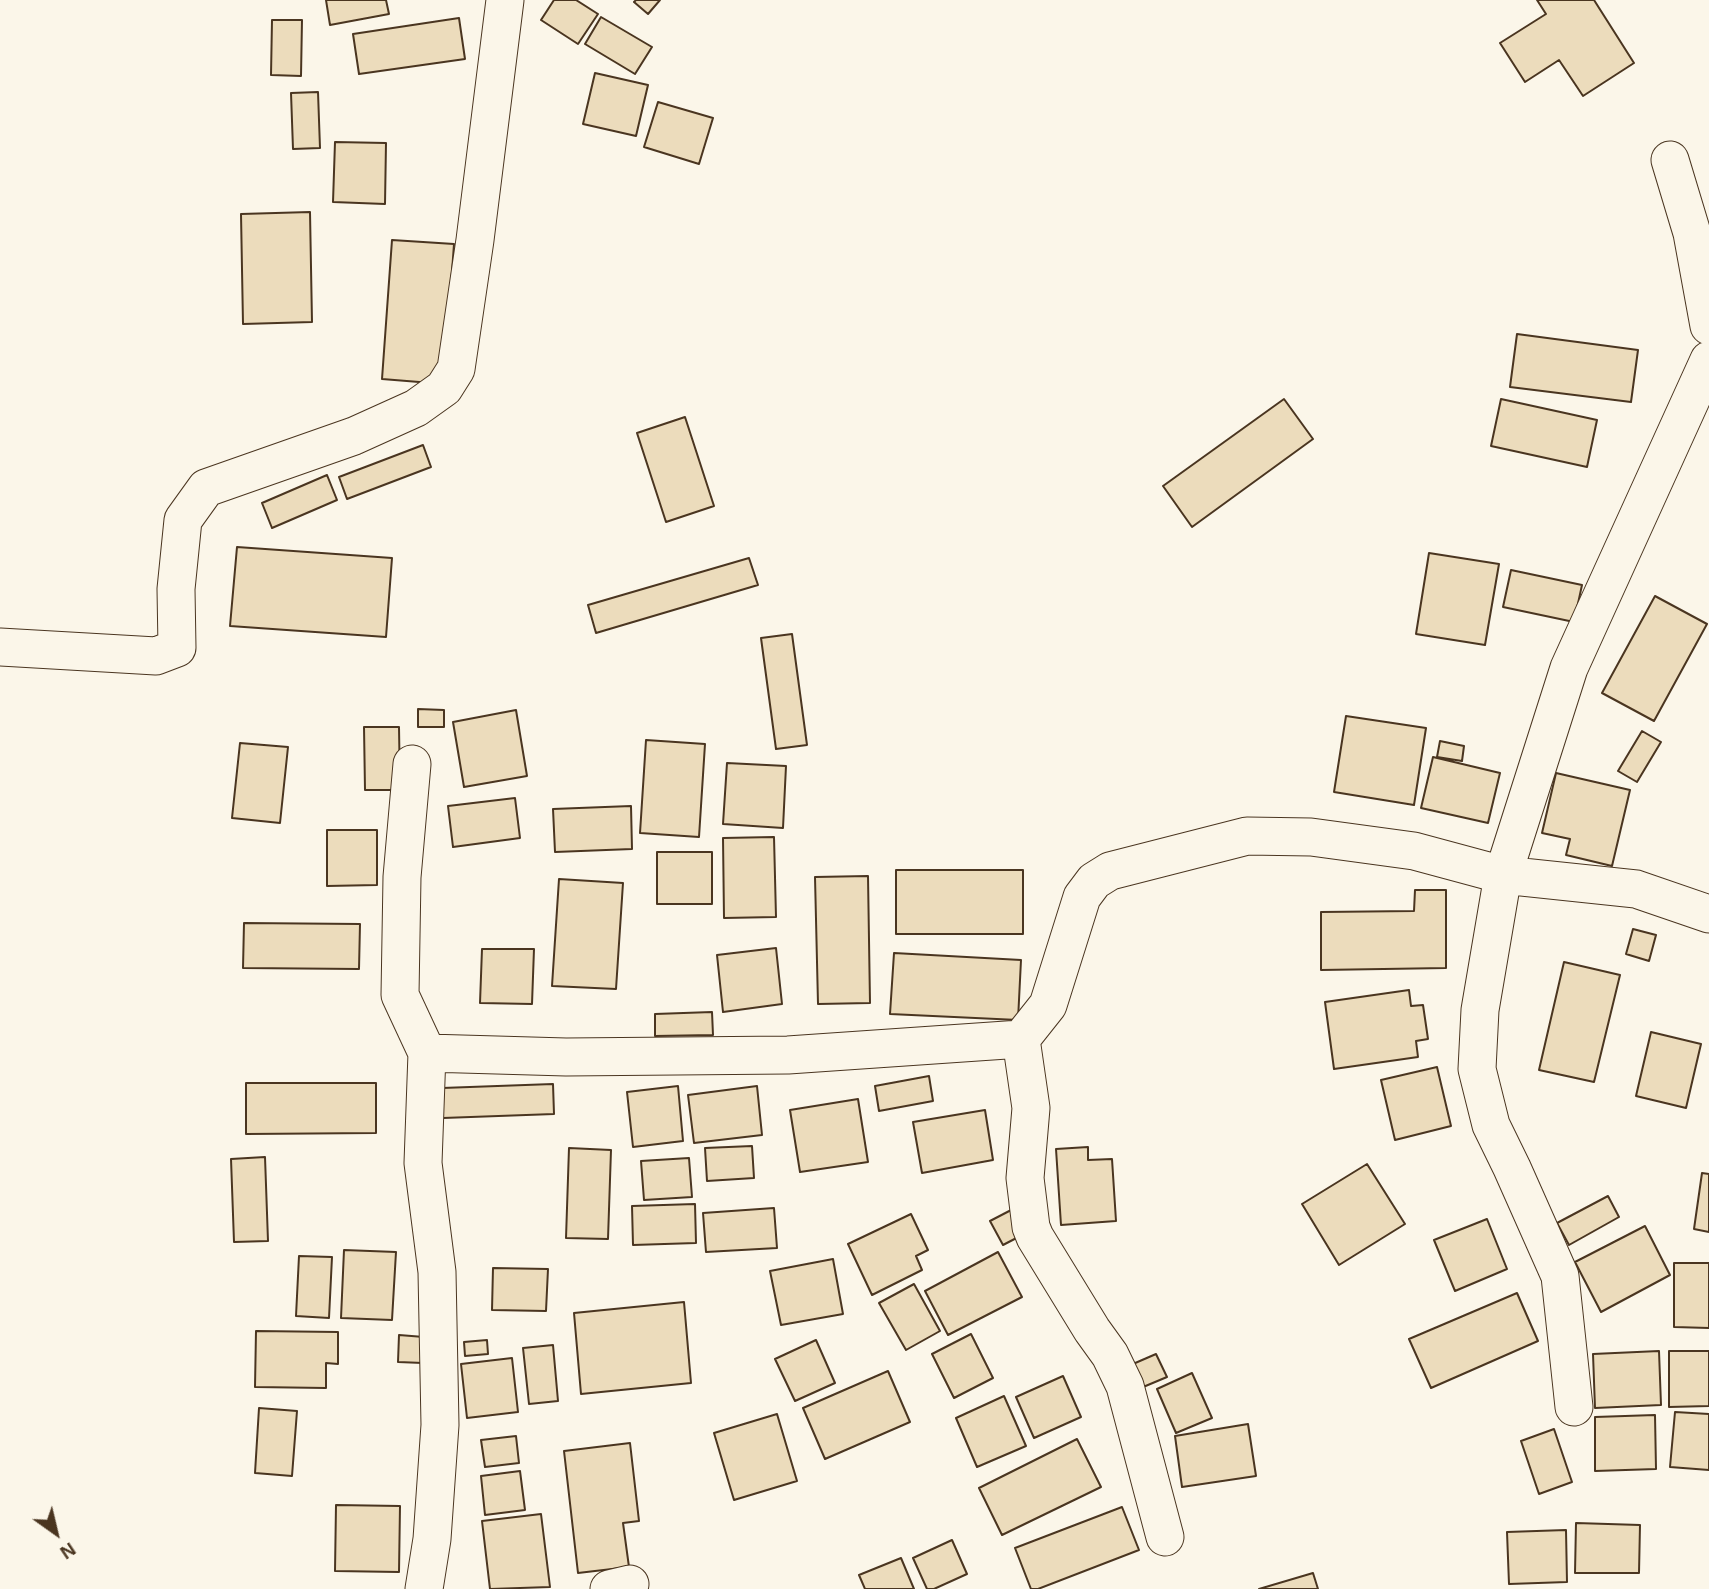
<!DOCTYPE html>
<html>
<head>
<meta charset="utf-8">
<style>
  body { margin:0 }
  #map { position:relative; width:1709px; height:1589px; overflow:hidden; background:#fbf6e9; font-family:Arial,sans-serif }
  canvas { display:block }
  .north { position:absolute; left:21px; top:1498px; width:70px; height:70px; -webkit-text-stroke:5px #fbf6e9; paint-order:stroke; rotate:146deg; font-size:19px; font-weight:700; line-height:28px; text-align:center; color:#4a3520 }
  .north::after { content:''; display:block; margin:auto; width:24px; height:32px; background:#4a3520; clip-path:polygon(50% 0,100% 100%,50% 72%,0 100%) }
</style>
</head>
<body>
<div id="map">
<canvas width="1709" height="1589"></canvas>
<div class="north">N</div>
</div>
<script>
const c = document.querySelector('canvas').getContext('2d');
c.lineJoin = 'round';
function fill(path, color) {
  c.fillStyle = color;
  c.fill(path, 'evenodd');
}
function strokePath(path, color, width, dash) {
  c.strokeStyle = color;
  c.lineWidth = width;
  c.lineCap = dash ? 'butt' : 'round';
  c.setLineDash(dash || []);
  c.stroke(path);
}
const building = new Path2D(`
  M 326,0 L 386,0 L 389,14 L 330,25 Z
  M 554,0 L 576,0 L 598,14 L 578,44 L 541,20 Z
  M 636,0 L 660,0 L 648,14 L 634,2 Z
  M 1537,0 L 1594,0 L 1634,63 L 1583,96 L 1559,60 L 1525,82 L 1500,43 L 1546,14 Z
  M 601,17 L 652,47 L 635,74 L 585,44 Z
  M 459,18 L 465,59 L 359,74 L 353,34 Z
  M 272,20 L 302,20 L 301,76 L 271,75 Z
  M 595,73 L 648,85 L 636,136 L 583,124 Z
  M 318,92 L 320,148 L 293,149 L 291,93 Z
  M 658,102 L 713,118 L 699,164 L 644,147 Z
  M 335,142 L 386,143 L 385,204 L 333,202 Z
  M 310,212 L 312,322 L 243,324 L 241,214 Z
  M 392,240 L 454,244 L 444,384 L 382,379 Z
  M 1517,334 L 1638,350 L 1631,402 L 1510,387 Z
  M 1284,399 L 1313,439 L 1192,527 L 1163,486 Z
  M 1501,399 L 1597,420 L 1587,467 L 1491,446 Z
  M 685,417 L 714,506 L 666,522 L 637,433 Z
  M 423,445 L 431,467 L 347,499 L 339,477 Z
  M 327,475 L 337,500 L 272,528 L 262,503 Z
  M 237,547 L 392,558 L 386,637 L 230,626 Z
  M 1429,553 L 1499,564 L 1485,645 L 1416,634 Z
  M 749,558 L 758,585 L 596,633 L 588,605 Z
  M 1511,570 L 1582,585 L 1574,622 L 1503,607 Z
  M 1655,596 L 1707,624 L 1654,721 L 1602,693 Z
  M 792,634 L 807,745 L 776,749 L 761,638 Z
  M 418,709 L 444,710 L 444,727 L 418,727 Z
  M 516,710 L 527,776 L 464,787 L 453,722 Z
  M 1346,716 L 1426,728 L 1414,805 L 1334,792 Z
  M 364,727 L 399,727 L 400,790 L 365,790 Z
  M 1642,731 L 1661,742 L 1637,782 L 1618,771 Z
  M 646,740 L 705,744 L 699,837 L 640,833 Z
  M 1440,741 L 1464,746 L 1462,761 L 1437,757 Z
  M 240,743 L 288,747 L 280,823 L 232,818 Z
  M 1433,757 L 1500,773 L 1488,823 L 1421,808 Z
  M 727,763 L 786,766 L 783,828 L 723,824 Z
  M 1556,773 L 1630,790 L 1612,866 L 1566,855 L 1570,839 L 1542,833 Z
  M 515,798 L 520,838 L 453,847 L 448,806 Z
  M 631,806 L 632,849 L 555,852 L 553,809 Z
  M 327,830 L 377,830 L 377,885 L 327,886 Z
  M 774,837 L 776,917 L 724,918 L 723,838 Z
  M 657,852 L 712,852 L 712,904 L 657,904 Z
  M 896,870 L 1023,870 L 1023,934 L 896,934 Z
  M 868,876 L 870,1003 L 818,1004 L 815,877 Z
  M 559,879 L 623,883 L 616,989 L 552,986 Z
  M 1415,890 L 1446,890 L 1446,968 L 1321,970 L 1321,912 L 1414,911 Z
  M 244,923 L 360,924 L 359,969 L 243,968 Z
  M 1633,929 L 1656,935 L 1649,961 L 1626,954 Z
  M 776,948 L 782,1004 L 723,1012 L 717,955 Z
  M 482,949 L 534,949 L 532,1004 L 480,1003 Z
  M 894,953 L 1021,960 L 1018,1020 L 890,1014 Z
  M 1564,962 L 1620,975 L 1594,1082 L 1539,1070 Z
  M 1409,990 L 1411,1006 L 1423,1005 L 1428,1039 L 1416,1041 L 1418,1057 L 1334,1069 L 1325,1002 Z
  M 712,1012 L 713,1035 L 655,1036 L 655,1014 Z
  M 1651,1032 L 1701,1044 L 1686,1108 L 1636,1096 Z
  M 1437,1067 L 1451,1126 L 1395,1140 L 1381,1080 Z
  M 929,1076 L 933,1101 L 879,1111 L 875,1086 Z
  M 246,1083 L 376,1083 L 376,1133 L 246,1134 Z
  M 553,1084 L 554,1114 L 443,1118 L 442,1088 Z
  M 678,1086 L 683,1141 L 633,1147 L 627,1092 Z
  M 757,1086 L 762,1135 L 694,1143 L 688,1095 Z
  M 858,1099 L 868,1162 L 800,1172 L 790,1110 Z
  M 985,1110 L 993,1160 L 922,1173 L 913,1122 Z
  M 752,1146 L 754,1178 L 707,1181 L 705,1148 Z
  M 1088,1147 L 1088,1160 L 1112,1159 L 1116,1221 L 1061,1225 L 1056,1149 Z
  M 569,1148 L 611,1150 L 608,1239 L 566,1238 Z
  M 265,1157 L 268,1241 L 234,1242 L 231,1159 Z
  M 689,1158 L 692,1197 L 644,1200 L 641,1161 Z
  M 1367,1164 L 1405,1224 L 1339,1265 L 1302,1204 Z
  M 1702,1173 L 1709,1174 L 1709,1232 L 1694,1229 Z
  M 1608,1196 L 1619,1217 L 1569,1245 L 1557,1223 Z
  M 695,1204 L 696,1243 L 633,1245 L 632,1206 Z
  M 774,1208 L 777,1248 L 706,1252 L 703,1213 Z
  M 1015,1208 L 1028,1232 L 1003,1245 L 990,1221 Z
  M 911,1214 L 928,1250 L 916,1256 L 922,1270 L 872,1295 L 848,1244 Z
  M 1487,1219 L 1507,1269 L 1455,1291 L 1434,1240 Z
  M 1645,1226 L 1670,1275 L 1601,1312 L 1575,1262 Z
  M 344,1250 L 396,1252 L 392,1320 L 341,1318 Z
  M 998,1252 L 1022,1297 L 948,1335 L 925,1291 Z
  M 299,1256 L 332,1257 L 329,1318 L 296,1316 Z
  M 833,1259 L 843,1314 L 781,1325 L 770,1271 Z
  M 1674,1263 L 1709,1263 L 1709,1328 L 1674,1327 Z
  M 493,1268 L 548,1269 L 546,1311 L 492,1310 Z
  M 914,1284 L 940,1331 L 906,1350 L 879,1303 Z
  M 1517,1293 L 1538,1341 L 1431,1388 L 1409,1339 Z
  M 684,1302 L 691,1383 L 581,1394 L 574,1313 Z
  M 256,1331 L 338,1332 L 338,1364 L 326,1363 L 326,1388 L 255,1387 Z
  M 971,1334 L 993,1378 L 954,1398 L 932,1354 Z
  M 399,1335 L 424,1337 L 423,1363 L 398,1362 Z
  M 487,1340 L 488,1354 L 465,1356 L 464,1342 Z
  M 816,1340 L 835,1383 L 795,1401 L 775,1359 Z
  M 553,1345 L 558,1401 L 529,1404 L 523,1348 Z
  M 1659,1351 L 1661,1405 L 1595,1408 L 1593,1354 Z
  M 1669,1351 L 1709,1351 L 1709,1406 L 1669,1407 Z
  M 1156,1354 L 1167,1377 L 1136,1390 L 1126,1367 Z
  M 512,1358 L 518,1412 L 467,1418 L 461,1364 Z
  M 888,1371 L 910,1422 L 825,1459 L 803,1408 Z
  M 1192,1373 L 1212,1418 L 1176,1433 L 1157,1389 Z
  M 1063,1376 L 1081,1417 L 1034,1438 L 1016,1397 Z
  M 1004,1396 L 1026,1446 L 977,1467 L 956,1418 Z
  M 259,1408 L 297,1411 L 292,1476 L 255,1473 Z
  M 1675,1412 L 1709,1414 L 1709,1470 L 1670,1467 Z
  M 777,1414 L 797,1481 L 734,1500 L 714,1433 Z
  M 1655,1415 L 1656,1469 L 1595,1471 L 1595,1417 Z
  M 1248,1424 L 1256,1476 L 1182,1487 L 1175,1436 Z
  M 1554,1429 L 1572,1482 L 1539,1494 L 1521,1441 Z
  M 516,1436 L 519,1463 L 485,1467 L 481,1440 Z
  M 1077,1439 L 1101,1487 L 1002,1535 L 979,1488 Z
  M 630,1443 L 639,1521 L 623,1523 L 629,1567 L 578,1573 L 564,1451 Z
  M 520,1471 L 525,1510 L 485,1515 L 481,1476 Z
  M 336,1505 L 400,1506 L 399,1572 L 335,1571 Z
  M 1122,1507 L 1139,1550 L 1038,1589 L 1031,1589 L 1015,1548 Z
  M 541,1514 L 550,1587 L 490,1589 L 482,1521 Z
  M 1576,1523 L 1640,1525 L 1639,1573 L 1575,1573 Z
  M 1566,1530 L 1567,1582 L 1509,1584 L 1507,1532 Z
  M 952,1540 L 967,1574 L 934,1589 L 927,1589 L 913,1558 Z
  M 901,1558 L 914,1589 L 865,1589 L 859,1575 Z
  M 1313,1573 L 1318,1589 L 1259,1589 Z`);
fill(building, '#ecdcbc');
strokePath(building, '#4a3520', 2);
const minor = new Path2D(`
  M 1670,160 L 1692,233 L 1709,326
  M 0,647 L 156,656 L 177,648 L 176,589 L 183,520 L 206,488 L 354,436 L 416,408 L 444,388 L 456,369 L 475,240 L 505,0
  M 412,764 L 402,877 L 400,995 L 427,1053 L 423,1163 L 437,1272 L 440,1425 L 432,1539 L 424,1589
  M 427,1053 L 566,1057 L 788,1055 L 1021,1039
  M 1574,1407 L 1560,1276 L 1512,1168 L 1491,1125 L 1477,1069 L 1480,1010 L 1503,875 L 1569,668 L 1709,360
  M 1165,1537 L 1125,1386 L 1110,1355 L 1092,1330 L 1035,1237 L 1031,1227 L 1025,1178 L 1031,1108 L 1021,1039 L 1048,1005 L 1082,897 L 1094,881 L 1110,871 L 1247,836 L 1311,837 L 1414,851 L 1503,875 L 1636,889 L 1709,914
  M 609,1589 L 630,1584`);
strokePath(minor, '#4a3520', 39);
strokePath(minor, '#fbf6e9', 37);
</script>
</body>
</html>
